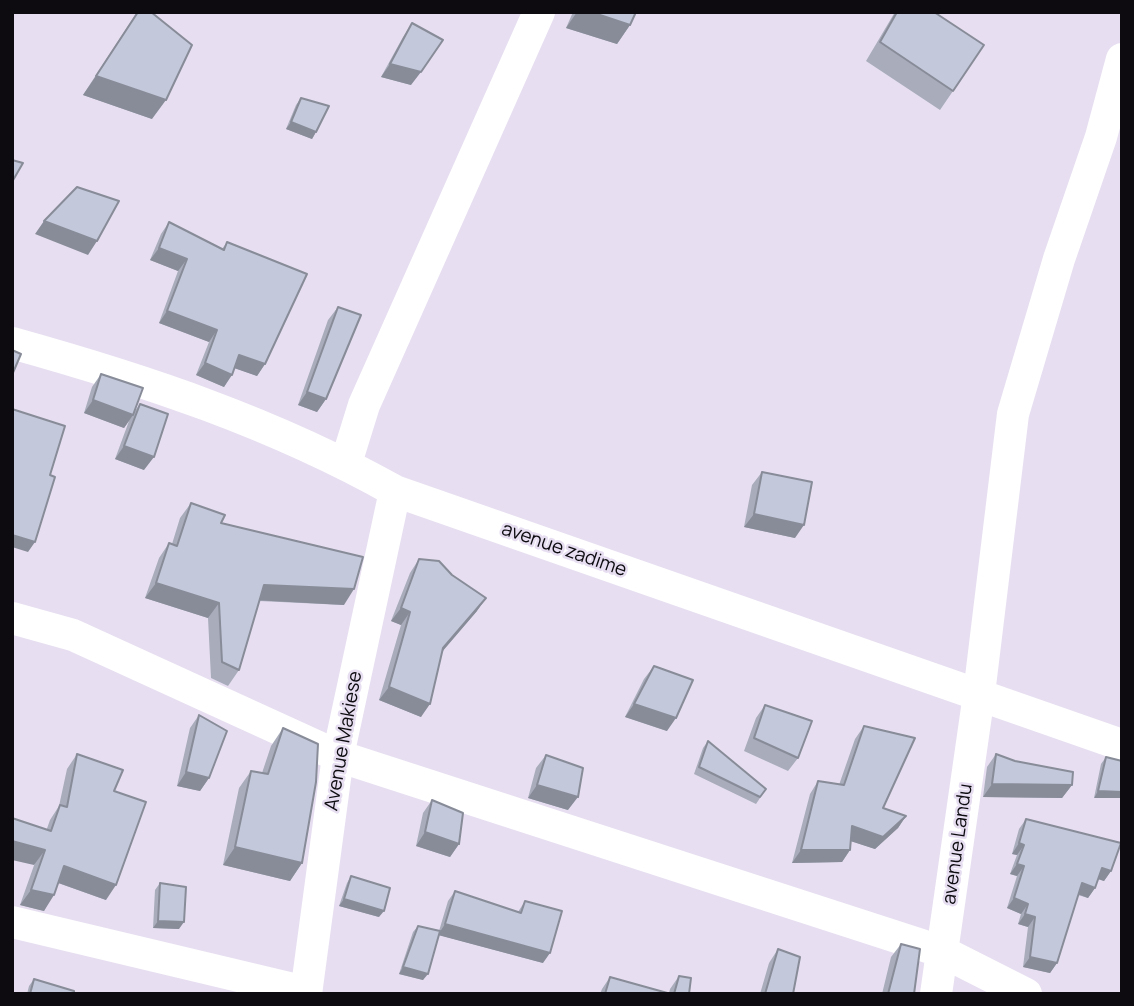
<!DOCTYPE html>
<html>
<head>
<meta charset="utf-8">
<style>
  body { margin:0 }
  #map { position:relative; width:1134px; height:1006px; overflow:hidden; background:#e7dff1; font-family:Manrope,sans-serif }
  canvas { display:block }
  .frame { position:absolute; inset:0; border:14px solid #0d0b10; pointer-events:none }
</style>
</head>
<body>
<div id="map">
<canvas width="1134" height="1006"></canvas>
<div class="frame"></div>
</div>
<script>
const c = document.querySelector('canvas').getContext('2d');
c.lineJoin = 'round';
function strokePath(path, color, width, dash) {
  c.strokeStyle = color;
  c.lineWidth = width;
  c.lineCap = dash ? 'butt' : 'round';
  c.setLineDash(dash || []);
  c.stroke(path);
}
function fill(path, color) {
  c.fillStyle = color;
  c.fill(path, 'evenodd');
}
function label(font, color, halo, rows, align = 'center') {
  c.font = font + ' Manrope,sans-serif';
  c.lineWidth = 5;
  c.setLineDash([]);
  c.textBaseline = 'middle';
  c.strokeStyle = halo;
  c.fillStyle = color;
  for (const [text, x, y, turn = 0] of rows) {
    c.save();
    c.translate(x, y);
    c.rotate((+turn || 0) * Math.PI / 180);
    c.textAlign = isNaN(turn) ? turn : align;
    if (halo) c.strokeText(text, 0, 0);
    c.fillText(text, 0, 0);
    c.restore();
  }
}
strokePath(new Path2D(`
  M 12,343 C 145,380 274,423 395,491 L 1122,745
  M 346,463 L 364,405 L 539,12
  M 12,618 L 73,635 L 338,756 L 943,952 L 1026,994
  M 12,922 L 306,992
  M 306,994 L 338,756 L 395,491
  M 936,994 L 979,694 L 1013,414 L 1059,259 L 1101,137 L 1122,59`), '#fff', 32);
fill(new Path2D(`
  M 137,12 L 152,119 L 83,95 Z
  M 573,12 L 636,12 L 630,25 L 617,44 L 566,28 Z
  M 895,12 L 934,12 L 953,91 L 940,110 L 866,61 Z
  M 412,23 L 411,85 L 381,77 L 403,37 Z
  M 301,98 L 316,132 L 312,139 L 286,129 L 296,105 Z
  M 169,222 L 222,249 L 227,242 L 265,364 L 257,376 L 235,368 L 224,387 L 196,375 L 209,342 L 159,323 L 178,271 L 150,260 L 161,234 Z
  M 338,307 L 326,399 L 317,412 L 298,405 L 328,320 Z
  M 101,374 L 134,412 L 140,404 L 144,470 L 115,459 L 129,421 L 124,428 L 84,413 L 92,387 Z
  M 762,472 L 795,538 L 744,527 L 752,485 Z
  M 191,503 L 344,605 L 259,601 L 239,670 L 228,686 L 211,678 L 208,618 L 145,598 L 159,558 L 169,543 L 172,544 L 180,518 Z
  M 419,559 L 477,611 L 442,652 L 421,717 L 379,700 L 401,625 L 391,621 L 410,573 Z
  M 654,666 L 667,731 L 625,717 L 644,679 Z
  M 765,705 L 798,758 L 788,771 L 744,751 L 756,718 Z
  M 199,715 L 209,778 L 200,791 L 177,786 L 190,728 Z
  M 864,726 L 883,808 L 906,816 L 898,828 L 875,849 L 851,841 L 850,850 L 842,862 L 792,863 L 810,794 L 818,781 L 839,785 L 855,739 Z
  M 283,728 L 302,863 L 290,881 L 223,865 L 239,788 L 251,771 L 262,773 L 271,746 Z
  M 708,741 L 766,789 L 756,804 L 694,774 L 703,748 Z
  M 77,754 L 114,791 L 106,900 L 58,883 L 44,911 L 20,905 L 50,820 L 59,806 L 67,769 Z
  M 996,754 L 1015,761 L 1072,785 L 1062,798 L 983,797 L 987,767 Z
  M 546,755 L 568,810 L 528,798 L 536,768 Z
  M 1106,757 L 1122,761 L 1094,798 L 1101,764 Z
  M 432,800 L 459,844 L 450,857 L 416,846 L 423,813 Z
  M 1026,819 L 1111,871 L 1104,881 L 1098,879 L 1095,888 L 1088,898 L 1078,895 L 1057,963 L 1050,973 L 1023,967 L 1028,927 L 1018,924 L 1021,914 L 1007,908 L 1017,876 L 1010,874 L 1017,855 L 1012,854 L 1019,829 Z
  M 351,876 L 379,917 L 339,906 L 347,883 Z
  M 160,883 L 179,929 L 153,928 L 155,890 Z
  M 455,891 L 518,912 L 525,901 L 543,963 L 439,935 L 423,980 L 399,974 L 413,932 L 418,926 L 439,931 L 448,901 Z
  M 901,944 L 914,994 L 882,994 L 891,957 Z
  M 778,949 L 793,994 L 760,994 L 769,963 Z
  M 679,976 L 689,994 L 600,994 L 602,989 L 610,977 L 669,993 L 670,989 Z
  M 34,979 L 74,994 L 27,994 L 29,986 Z`), '#a8acbb');
fill(new Path2D(`
  M 577,12 L 591,12 L 630,25 L 617,44 L 566,28 Z
  M 390,64 L 421,72 L 411,85 L 381,77 Z
  M 96,76 L 166,100 L 152,119 L 83,95 Z
  M 291,122 L 316,132 L 312,139 L 286,129 Z
  M 44,221 L 97,241 L 88,255 L 35,234 Z
  M 159,248 L 187,259 L 178,271 L 150,260 Z
  M 167,311 L 217,330 L 209,342 L 159,323 Z
  M 239,355 L 265,364 L 257,376 L 231,367 Z
  M 205,363 L 232,375 L 224,387 L 196,375 Z
  M 307,392 L 326,399 L 317,412 L 298,405 Z
  M 93,400 L 133,415 L 124,428 L 84,413 Z
  M 124,446 L 154,457 L 144,470 L 115,459 Z
  M 754,514 L 804,525 L 795,538 L 744,527 Z
  M 12,535 L 35,542 L 28,552 L 12,547 Z
  M 156,583 L 219,603 L 208,618 L 145,598 Z
  M 264,585 L 354,589 L 344,605 L 253,600 Z
  M 486,598 L 477,611 L 434,661 L 443,648 Z
  M 401,608 L 410,612 L 401,625 L 391,621 Z
  M 389,687 L 430,704 L 421,717 L 379,700 Z
  M 634,704 L 676,718 L 667,731 L 625,717 Z
  M 186,772 L 209,778 L 200,791 L 177,786 Z
  M 992,784 L 1072,785 L 1062,798 L 983,797 Z
  M 537,785 L 578,797 L 568,810 L 528,798 Z
  M 1098,791 L 1122,792 L 1122,798 L 1094,798 Z
  M 906,816 L 898,828 L 875,849 L 844,839 L 852,826 Z
  M 425,832 L 459,844 L 450,857 L 416,846 Z
  M 12,841 L 45,850 L 34,865 L 12,860 Z
  M 1019,843 L 1024,845 L 1017,855 L 1012,854 Z
  M 235,847 L 302,863 L 290,881 L 223,865 Z
  M 801,850 L 850,850 L 842,862 L 792,863 Z
  M 1017,864 L 1024,866 L 1017,876 L 1010,874 Z
  M 64,866 L 116,885 L 106,900 L 53,881 Z
  M 1102,868 L 1111,871 L 1104,881 L 1095,878 Z
  M 1082,883 L 1095,888 L 1088,898 L 1075,893 Z
  M 31,890 L 54,895 L 44,911 L 20,905 Z
  M 1014,898 L 1028,904 L 1021,914 L 1007,908 Z
  M 344,899 L 384,911 L 379,917 L 339,906 Z
  M 1025,914 L 1035,917 L 1028,927 L 1018,924 Z
  M 158,921 L 184,922 L 179,929 L 153,928 Z
  M 445,924 L 550,953 L 543,963 L 438,935 Z
  M 1030,957 L 1057,963 L 1050,973 L 1023,967 Z
  M 403,967 L 428,974 L 423,980 L 399,974 Z`), '#888c99');
const building = new Path2D(`
  M 138,12 L 151,12 L 192,45 L 166,100 L 96,76 Z
  M 591,12 L 636,12 L 630,25 Z
  M 897,12 L 934,12 L 984,45 L 953,91 L 880,42 Z
  M 412,23 L 443,40 L 421,72 L 390,64 Z
  M 301,98 L 329,106 L 316,132 L 291,122 Z
  M 12,160 L 23,163 L 12,182 Z
  M 77,187 L 119,201 L 97,241 L 44,221 Z
  M 169,222 L 224,250 L 227,242 L 307,274 L 265,364 L 239,355 L 232,375 L 205,363 L 217,330 L 167,311 L 187,259 L 159,248 Z
  M 338,307 L 361,315 L 326,399 L 307,392 Z
  M 12,350 L 21,354 L 12,375 Z
  M 101,374 L 143,388 L 133,415 L 93,400 Z
  M 140,404 L 168,414 L 154,457 L 124,446 Z
  M 12,409 L 65,426 L 50,475 L 55,477 L 35,542 L 12,535 Z
  M 762,472 L 812,482 L 804,525 L 754,514 Z
  M 191,503 L 225,515 L 221,523 L 363,557 L 354,589 L 264,585 L 239,670 L 222,662 L 219,603 L 156,583 L 169,543 L 177,546 Z
  M 419,559 L 439,561 L 452,575 L 486,598 L 443,648 L 430,704 L 389,687 L 410,612 L 401,608 Z
  M 654,666 L 693,680 L 676,718 L 634,704 Z
  M 765,705 L 812,721 L 798,758 L 754,738 Z
  M 199,715 L 227,731 L 209,778 L 186,772 Z
  M 864,726 L 915,738 L 883,808 L 906,816 L 883,837 L 852,826 L 850,850 L 801,850 L 818,781 L 844,785 Z
  M 283,728 L 318,744 L 316,782 L 302,863 L 235,847 L 251,771 L 268,774 Z
  M 708,741 L 766,789 L 760,797 L 699,767 Z
  M 77,754 L 123,770 L 114,791 L 146,802 L 116,885 L 64,866 L 54,895 L 31,890 L 45,850 L 12,841 L 12,818 L 51,831 L 60,805 L 67,807 Z
  M 996,754 L 1015,761 L 1073,772 L 1072,785 L 992,784 Z
  M 546,755 L 583,768 L 578,797 L 537,785 Z
  M 1106,757 L 1122,761 L 1122,792 L 1098,791 Z
  M 432,800 L 463,813 L 459,844 L 425,832 Z
  M 1026,819 L 1121,843 L 1111,871 L 1102,868 L 1095,888 L 1082,883 L 1057,963 L 1030,957 L 1035,917 L 1025,914 L 1028,904 L 1014,898 L 1024,866 L 1017,864 L 1024,845 L 1019,843 Z
  M 351,876 L 390,888 L 384,911 L 344,899 Z
  M 160,883 L 186,887 L 184,922 L 158,921 Z
  M 455,891 L 521,913 L 525,901 L 562,911 L 550,953 L 445,924 Z
  M 418,926 L 440,931 L 428,974 L 403,967 Z
  M 901,944 L 920,949 L 914,994 L 888,994 Z
  M 778,949 L 800,957 L 793,994 L 765,994 Z
  M 679,976 L 691,978 L 689,994 L 674,994 Z
  M 610,977 L 671,994 L 605,994 Z
  M 34,979 L 74,991 L 74,994 L 30,994 Z`);
fill(building, '#c3c8da');
strokePath(building, '#888c99', 2);
label('19px', '#0d0b10', '#e7dff1', [
  ["avenue zadime",564,550,19],
  ["Avenue Makiese",344,741,-80],
  ["avenue Landu",958,844,-82]
]);
</script>
</body>
</html>
